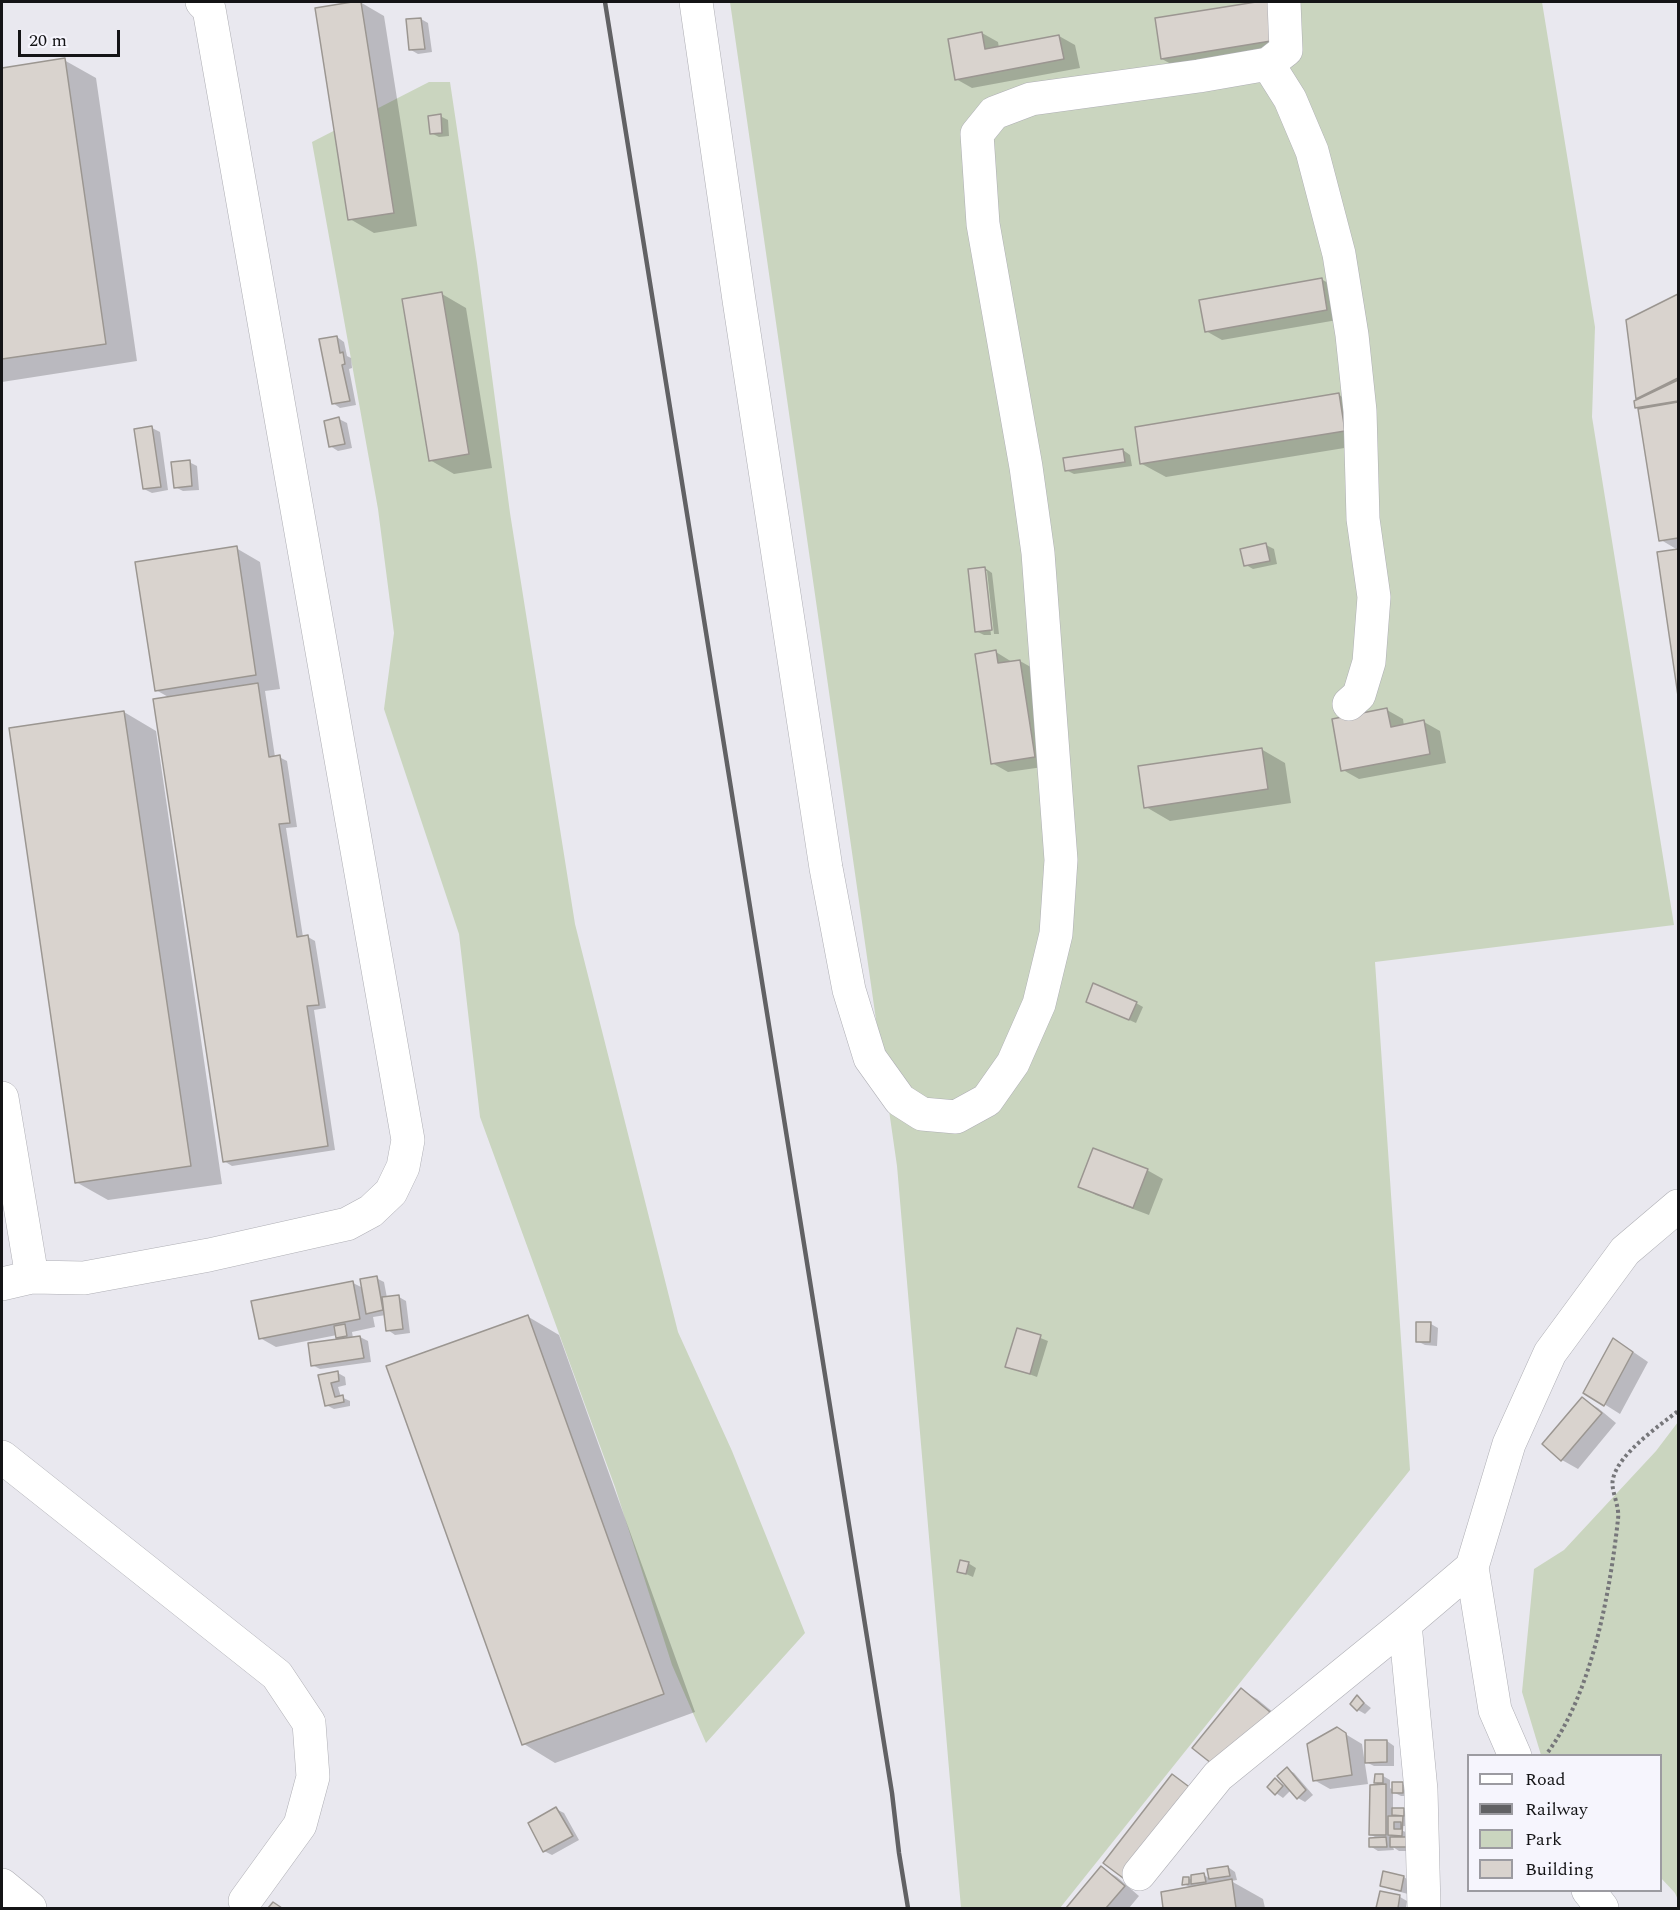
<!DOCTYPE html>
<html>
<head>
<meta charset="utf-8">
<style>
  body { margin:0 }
  #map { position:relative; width:1680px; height:1910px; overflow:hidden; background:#e9e8ef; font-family:Spectral,serif }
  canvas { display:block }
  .frame { position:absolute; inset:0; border:3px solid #141416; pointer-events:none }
  .legend { position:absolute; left:1467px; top:1754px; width:195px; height:138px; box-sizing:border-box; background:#f6f5fd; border:2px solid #9c9ba1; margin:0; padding:8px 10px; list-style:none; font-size:18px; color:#141416 }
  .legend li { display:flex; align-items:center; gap:12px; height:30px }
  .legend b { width:30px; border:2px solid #9c9ba1 }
  .scale { position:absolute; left:18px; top:30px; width:102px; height:27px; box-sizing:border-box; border:3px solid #141416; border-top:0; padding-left:8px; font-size:18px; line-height:21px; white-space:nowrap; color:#141416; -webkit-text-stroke:4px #f6f5fd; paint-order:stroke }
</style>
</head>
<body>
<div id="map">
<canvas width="1680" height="1910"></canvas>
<div class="frame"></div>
<ul class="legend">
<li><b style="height:8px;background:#fff"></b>Road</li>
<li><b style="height:8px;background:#616164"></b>Railway</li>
<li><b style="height:16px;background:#cad5bf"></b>Park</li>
<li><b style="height:16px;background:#d9d3ce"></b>Building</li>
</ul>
<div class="scale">20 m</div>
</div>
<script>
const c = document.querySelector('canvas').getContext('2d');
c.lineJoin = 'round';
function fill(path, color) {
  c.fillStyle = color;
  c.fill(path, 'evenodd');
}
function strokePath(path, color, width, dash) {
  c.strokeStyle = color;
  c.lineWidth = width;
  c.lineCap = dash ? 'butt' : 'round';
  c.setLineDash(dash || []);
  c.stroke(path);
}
fill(new Path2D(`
  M 730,2 L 1542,2 L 1595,327 L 1592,417 L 1674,925 L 1375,962 L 1410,1470 L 1060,1908 L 961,1908 L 897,1166 Z
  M 429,82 L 450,82 L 477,263 L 510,513 L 575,924 L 678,1332 L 732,1451 L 805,1633 L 706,1743 L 672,1665 L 615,1487 L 480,1117 L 459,934 L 384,709 L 394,633 L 378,509 L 312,142 Z
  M 1678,1422 L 1678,1900 L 1675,1893 L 1661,1878 L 1660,1756 L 1541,1755 L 1522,1692 L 1534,1569 L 1564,1550 L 1656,1451 Z`), '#cad5bf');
fill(new Path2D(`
  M 360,2 L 384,16 L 417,226 L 374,233 L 350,219 L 317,9 Z
  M 1265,2 L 1280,2 L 1298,48 L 1178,68 L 1162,59 L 1157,19 Z
  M 421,19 L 428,23 L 432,52 L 418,54 L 411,50 Z
  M 982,33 L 998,42 L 999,48 L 1059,36 L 1075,45 L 1080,68 L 972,88 L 956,79 Z
  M 64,60 L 96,78 L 137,361 L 2,382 L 2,69 Z
  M 440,116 L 448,120 L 449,136 L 439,137 L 431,133 Z
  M 1321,279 L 1337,288 L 1343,319 L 1222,340 L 1206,331 Z
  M 442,294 L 466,308 L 492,468 L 454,474 L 430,460 Z
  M 1678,296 L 1678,550 L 1661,540 L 1639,409 L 1637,407 L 1641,400 L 1637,398 L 1628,321 Z
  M 337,337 L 344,342 L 347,356 L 351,358 L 352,368 L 349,369 L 356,405 L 340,408 L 333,403 Z
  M 1339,395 L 1363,409 L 1369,444 L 1166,477 L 1142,464 Z
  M 339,419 L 347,423 L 352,448 L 338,451 L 330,446 Z
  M 152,428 L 160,432 L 168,490 L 152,493 L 144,489 Z
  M 1123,450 L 1130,455 L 1132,466 L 1074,474 L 1066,470 Z
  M 189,462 L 197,466 L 199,490 L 183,491 L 175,487 Z
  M 1266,545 L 1274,549 L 1277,564 L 1253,569 L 1246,565 Z
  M 236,548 L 260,562 L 280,689 L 265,691 L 275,757 L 279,757 L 287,761 L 297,827 L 286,828 L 303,937 L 308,937 L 315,941 L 326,1008 L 314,1010 L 335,1150 L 232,1166 L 224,1161 L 170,698 L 156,690 Z
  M 1678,550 L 1678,686 L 1659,553 Z
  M 985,568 L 992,573 L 999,634 L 994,634 L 987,571 L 984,571 L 991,635 L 984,635 L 976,631 L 970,570 Z
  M 996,652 L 1012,662 L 1020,661 L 1036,670 L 1050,766 L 1008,772 L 992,763 Z
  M 1387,710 L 1403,719 L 1404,726 L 1424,722 L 1440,731 L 1446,763 L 1359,779 L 1343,770 Z
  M 124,712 L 156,731 L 222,1184 L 108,1200 L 76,1182 Z
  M 1261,749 L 1285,763 L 1291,803 L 1170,821 L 1146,807 Z
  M 1136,1003 L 1143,1007 L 1136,1023 L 1095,1005 Z
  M 1147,1170 L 1163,1179 L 1149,1215 L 1096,1195 L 1080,1186 Z
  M 376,1278 L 384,1282 L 387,1298 L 399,1297 L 406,1301 L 410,1333 L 395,1335 L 388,1330 L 386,1315 L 373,1317 L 375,1327 L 352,1332 L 353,1338 L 360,1337 L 368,1341 L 371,1362 L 320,1369 L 312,1365 L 338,1340 L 337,1335 L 276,1347 L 260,1338 L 353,1283 L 363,1288 Z
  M 527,1316 L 559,1335 L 695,1712 L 555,1763 L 524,1744 Z
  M 1431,1324 L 1438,1328 L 1437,1346 L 1425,1345 L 1417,1341 Z
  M 1018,1329 L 1048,1341 L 1037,1377 L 1007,1366 Z
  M 1629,1349 L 1648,1362 L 1620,1414 L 1585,1392 Z
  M 338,1373 L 345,1377 L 346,1385 L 338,1387 L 341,1397 L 350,1401 L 350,1406 L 334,1409 L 326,1405 L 320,1376 Z
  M 1582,1399 L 1598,1408 L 1616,1423 L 1578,1469 L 1562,1460 L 1544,1444 Z
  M 968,1563 L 976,1568 L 973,1577 L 959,1571 Z
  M 1241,1690 L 1257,1699 L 1285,1722 L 1222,1770 Z
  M 1357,1697 L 1371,1708 L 1365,1714 L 1358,1710 Z
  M 1337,1729 L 1362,1744 L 1368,1784 L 1330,1789 L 1314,1780 Z
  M 1387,1741 L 1394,1746 L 1394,1766 L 1374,1766 L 1366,1762 Z
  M 1287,1769 L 1294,1773 L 1313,1795 L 1305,1802 L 1298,1798 L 1291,1790 L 1283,1798 L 1276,1793 L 1275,1780 L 1287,1787 Z
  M 1383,1776 L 1390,1780 L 1390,1788 L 1393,1790 L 1402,1784 L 1410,1788 L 1410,1796 L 1401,1796 L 1393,1792 L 1393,1810 L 1403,1810 L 1411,1814 L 1410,1826 L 1401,1826 L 1401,1830 L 1410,1834 L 1414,1851 L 1399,1851 L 1393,1847 L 1394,1850 L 1378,1851 L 1370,1846 L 1379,1839 L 1371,1835 L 1383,1786 L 1376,1782 Z
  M 556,1809 L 564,1813 L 579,1840 L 552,1855 L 544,1851 Z
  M 1228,1867 L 1235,1872 L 1237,1880 L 1231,1881 L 1263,1899 L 1265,1908 L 1165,1908 L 1162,1893 L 1191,1888 L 1184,1884 L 1188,1878 L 1193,1880 L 1204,1875 L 1210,1879 Z
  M 1101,1868 L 1117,1877 L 1139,1896 L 1129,1908 L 1068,1908 Z
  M 1404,1877 L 1411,1882 L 1408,1894 L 1389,1889 L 1382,1885 Z
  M 1381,1893 L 1400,1897 L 1407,1901 L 1406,1908 L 1378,1907 Z`), '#0003');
const building = new Path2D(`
  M 352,2 L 361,2 L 394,213 L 348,220 L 315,8 Z
  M 1256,2 L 1277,2 L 1283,39 L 1161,59 L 1155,18 Z
  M 421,18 L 425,49 L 409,50 L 406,19 Z
  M 982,32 L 985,49 L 1059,35 L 1064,59 L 955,80 L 948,39 Z
  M 65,58 L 106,344 L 2,359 L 2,68 Z
  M 441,114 L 442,133 L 430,134 L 428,116 Z
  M 1322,278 L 1327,310 L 1205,332 L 1199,300 Z
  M 442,292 L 469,454 L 429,461 L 402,299 Z
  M 1678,294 L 1678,378 L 1636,399 L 1626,320 Z
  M 337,336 L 340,353 L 343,352 L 345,364 L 342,365 L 350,401 L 332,404 L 319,339 Z
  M 1678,380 L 1678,401 L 1635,408 L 1634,401 Z
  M 1339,393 L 1345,431 L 1140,464 L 1135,427 Z
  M 1678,402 L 1678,538 L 1659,541 L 1638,409 Z
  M 339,417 L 345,444 L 329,447 L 324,421 Z
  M 152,426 L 161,487 L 143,489 L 134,429 Z
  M 1123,449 L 1125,462 L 1065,471 L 1063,458 Z
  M 190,460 L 192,486 L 174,488 L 171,462 Z
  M 1266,543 L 1270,561 L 1244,566 L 1240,549 Z
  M 237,546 L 256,675 L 155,691 L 135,562 Z
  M 1678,549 L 1678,696 L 1657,552 Z
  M 985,567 L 992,630 L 975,632 L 968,569 Z
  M 996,650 L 998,663 L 1020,660 L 1035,757 L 991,764 L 975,654 Z
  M 258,683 L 269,757 L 280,755 L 290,823 L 279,824 L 297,937 L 308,935 L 319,1005 L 307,1006 L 328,1146 L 223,1162 L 153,699 Z
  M 1387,708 L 1391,727 L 1424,720 L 1430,754 L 1341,771 L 1332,719 Z
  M 124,711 L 191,1166 L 75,1183 L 9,728 Z
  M 1262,748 L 1268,789 L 1144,808 L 1138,766 Z
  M 1093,983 L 1137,1002 L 1129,1020 L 1086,1002 Z
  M 1093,1148 L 1148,1169 L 1133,1208 L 1078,1187 Z
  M 377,1276 L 383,1310 L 366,1314 L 360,1279 Z
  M 353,1281 L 360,1319 L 259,1339 L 251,1301 Z
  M 399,1295 L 403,1329 L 386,1331 L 382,1297 Z
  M 528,1315 L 664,1694 L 522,1745 L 386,1366 Z
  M 1416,1322 L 1431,1322 L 1430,1342 L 1416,1342 Z
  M 345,1324 L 347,1336 L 336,1338 L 334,1326 Z
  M 1017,1328 L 1041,1335 L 1030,1374 L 1005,1367 Z
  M 360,1336 L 364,1358 L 311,1366 L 308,1343 Z
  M 1613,1338 L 1633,1352 L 1604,1406 L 1583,1393 Z
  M 338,1371 L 339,1381 L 331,1383 L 335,1397 L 343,1395 L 344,1402 L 325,1406 L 318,1375 Z
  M 1582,1397 L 1602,1413 L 1561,1461 L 1542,1444 Z
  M 960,1560 L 969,1562 L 966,1574 L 957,1572 Z
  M 1241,1688 L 1270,1712 L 1221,1771 L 1192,1748 Z
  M 1357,1695 L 1364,1703 L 1357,1711 L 1350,1704 Z
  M 1337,1727 L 1346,1733 L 1352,1775 L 1313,1781 L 1307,1744 Z
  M 1365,1740 L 1387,1740 L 1387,1762 L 1365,1763 Z
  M 1287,1767 L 1306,1790 L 1297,1799 L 1277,1776 Z
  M 1172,1774 L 1196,1792 L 1127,1881 L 1103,1863 Z
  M 1375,1774 L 1383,1774 L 1383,1783 L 1374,1783 Z
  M 1275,1778 L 1283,1786 L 1275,1795 L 1267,1787 Z
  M 1392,1782 L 1403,1782 L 1403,1793 L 1392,1793 Z
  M 1386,1784 L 1386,1835 L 1369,1835 L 1370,1785 Z
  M 556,1807 L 573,1836 L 543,1852 L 528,1823 Z
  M 1392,1808 L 1404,1808 L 1404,1816 L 1392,1815 Z
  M 1388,1816 L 1403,1816 L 1402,1836 L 1388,1835 ZM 1394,1822 L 1401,1822 L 1401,1829 L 1394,1829 Z
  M 1386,1837 L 1387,1847 L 1369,1847 L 1369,1838 Z
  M 1390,1837 L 1407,1837 L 1407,1847 L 1390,1847 Z
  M 1101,1866 L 1125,1886 L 1106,1908 L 1066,1908 Z
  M 1228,1866 L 1230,1876 L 1209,1879 L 1207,1869 Z
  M 1383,1871 L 1404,1876 L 1401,1891 L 1380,1886 Z
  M 1204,1873 L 1206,1882 L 1191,1884 L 1191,1875 Z
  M 1183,1877 L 1189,1877 L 1189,1884 L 1182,1885 Z
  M 1232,1879 L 1236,1908 L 1163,1908 L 1161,1892 Z
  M 1380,1891 L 1400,1895 L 1398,1908 L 1376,1908 Z
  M 273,1902 L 282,1908 L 268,1908 Z`);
fill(building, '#d9d3ce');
strokePath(building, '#9b9691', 1.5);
const minor = new Path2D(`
  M 696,2 L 739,300 L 826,868 L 849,990 L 870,1058 L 900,1100 L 922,1114 L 956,1117 L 987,1100 L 1013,1063 L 1039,1004 L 1056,934 L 1061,860 L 1038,553 L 1026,467 L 983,224 L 977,134 L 994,113 L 1031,99 L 1199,76 L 1268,64 L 1286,50 L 1284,2
  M 1268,64 L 1290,99 L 1312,151 L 1339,254 L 1352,335 L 1360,411 L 1363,519 L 1374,597 L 1369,662 L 1359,695 L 1349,704
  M 2,1098 L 32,1277
  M 2,1284 L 32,1277 L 84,1278 L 209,1255 L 347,1224 L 371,1211 L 391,1192 L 403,1167 L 408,1140 L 209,9 L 202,2
  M 2,1457 L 277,1675 L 309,1723 L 313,1777 L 300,1825 L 245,1901
  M 1405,1624 L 1421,1790 L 1424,1908
  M 1515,1756 L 1495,1710 L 1472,1567 L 1509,1444 L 1550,1353 L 1625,1251 L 1678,1206
  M 1139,1874 L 1218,1776 L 1405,1624 L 1472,1567
  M 2,1885 L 30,1908
  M 1588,1890 L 1602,1908`);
strokePath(minor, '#afafb5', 34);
strokePath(new Path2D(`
  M 1548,1752 C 1592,1692 1610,1593 1618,1519 C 1620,1506 1610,1489 1613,1479 C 1618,1454 1659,1426 1678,1411`), '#76767a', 4, [3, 3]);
strokePath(minor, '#fff', 33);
strokePath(new Path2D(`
  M 605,2 L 892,1793 L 899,1853 L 908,1908`), '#616164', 4.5);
</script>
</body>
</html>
